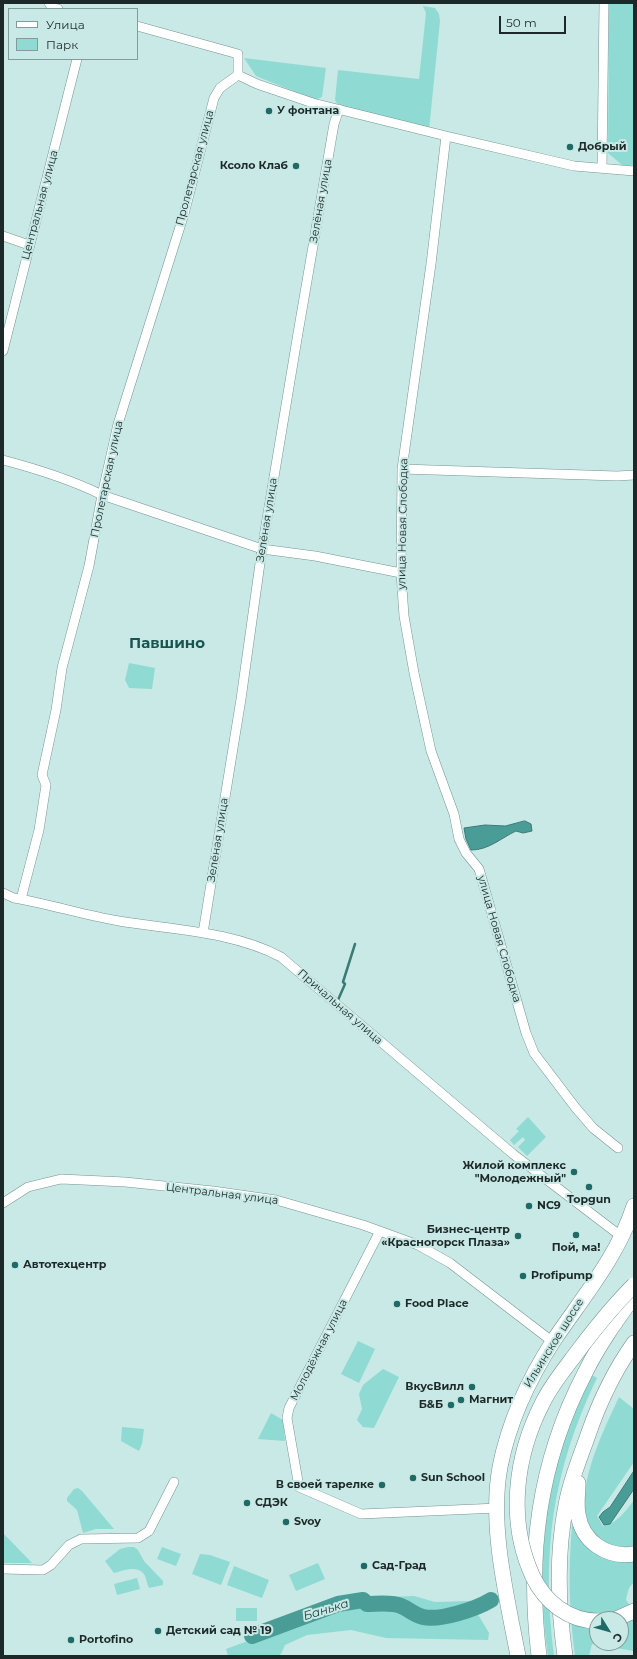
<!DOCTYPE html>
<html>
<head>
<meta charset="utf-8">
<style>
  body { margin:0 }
  #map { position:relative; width:637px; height:1659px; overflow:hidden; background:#c8e9e6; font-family:Montserrat,sans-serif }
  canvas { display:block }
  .frame { position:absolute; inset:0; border:4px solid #1c2928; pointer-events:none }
  .legend { position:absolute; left:8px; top:8px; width:130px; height:52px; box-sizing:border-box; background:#c8e9e6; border:1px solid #839c9a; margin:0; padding:5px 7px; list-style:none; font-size:12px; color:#1c2928 }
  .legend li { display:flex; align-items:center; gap:8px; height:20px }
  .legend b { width:20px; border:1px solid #839c9a }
  .north { position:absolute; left:589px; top:1611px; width:40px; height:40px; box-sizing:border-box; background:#c8e9e6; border:1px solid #839c9a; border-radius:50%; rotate:127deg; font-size:11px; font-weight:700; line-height:16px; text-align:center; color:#1c2928 }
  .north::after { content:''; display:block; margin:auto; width:14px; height:18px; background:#1f6a66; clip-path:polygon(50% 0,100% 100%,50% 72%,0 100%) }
  .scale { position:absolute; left:499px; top:16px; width:67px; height:18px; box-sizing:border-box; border:2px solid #1c2928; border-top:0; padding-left:5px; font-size:12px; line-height:14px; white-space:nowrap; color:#1c2928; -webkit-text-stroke:3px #c8e9e6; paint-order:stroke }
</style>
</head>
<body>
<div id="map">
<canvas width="637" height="1659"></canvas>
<div class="frame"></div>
<ul class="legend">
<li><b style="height:5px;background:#fff"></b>Улица</li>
<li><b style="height:11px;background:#90dad4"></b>Парк</li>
</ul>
<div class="north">С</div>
<div class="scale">50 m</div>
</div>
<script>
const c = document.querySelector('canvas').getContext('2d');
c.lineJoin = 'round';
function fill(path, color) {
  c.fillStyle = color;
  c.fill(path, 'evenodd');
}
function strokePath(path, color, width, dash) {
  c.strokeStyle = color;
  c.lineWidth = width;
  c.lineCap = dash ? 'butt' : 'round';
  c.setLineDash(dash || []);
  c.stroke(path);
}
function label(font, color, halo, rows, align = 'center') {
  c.font = font + ' Montserrat,sans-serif';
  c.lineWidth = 4;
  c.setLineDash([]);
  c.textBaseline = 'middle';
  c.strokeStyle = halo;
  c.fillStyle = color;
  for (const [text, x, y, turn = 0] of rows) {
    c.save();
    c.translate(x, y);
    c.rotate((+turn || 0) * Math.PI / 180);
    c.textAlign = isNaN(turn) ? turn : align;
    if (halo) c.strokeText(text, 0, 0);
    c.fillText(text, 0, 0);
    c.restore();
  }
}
fill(new Path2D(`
  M 609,3 L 634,3 L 634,165 L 623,166 L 608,153 Z
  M 423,6 L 435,8 L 439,14 L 440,21 L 429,130 L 338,105 L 335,100 L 338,70 L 419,79 L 426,13 Z
  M 244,58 L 326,68 L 322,97 L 315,100 L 256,76 Z
  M 129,663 L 155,668 L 152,689 L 129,688 L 125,680 Z
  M 528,1117 L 546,1137 L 527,1156 L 518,1147 L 525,1140 L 523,1137 L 514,1145 L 510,1140 L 519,1131 L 516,1129 Z
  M 358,1341 L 375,1349 L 359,1383 L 341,1374 Z
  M 383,1369 L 399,1377 L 374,1428 L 363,1427 L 357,1420 L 362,1409 L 359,1394 L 363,1385 Z
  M 592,1375 L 597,1378 C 552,1471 541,1553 554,1656 L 548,1656 C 537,1577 542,1500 569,1425 C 575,1408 584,1392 592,1375 Z
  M 619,1397 L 634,1409 L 634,1462 L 597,1516 L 603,1526 C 616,1524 626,1511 634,1500 L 634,1548 C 628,1548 621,1549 616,1548 C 611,1547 606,1543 602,1541 C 560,1514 604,1430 619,1397 Z
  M 271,1413 L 283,1420 L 285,1441 L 258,1439 Z
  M 122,1427 L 144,1429 L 142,1444 L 139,1451 L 121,1441 Z
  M 78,1488 L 82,1491 L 114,1529 L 96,1529 L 83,1533 L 77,1510 L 67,1501 L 67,1498 L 74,1489 Z
  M 574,1525 L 634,1561 L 634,1582 L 629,1588 L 627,1595 L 626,1600 L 634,1611 L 634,1651 L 592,1644 L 589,1656 L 575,1656 C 569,1613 568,1570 572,1526 ZM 597,1619 L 621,1619 L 621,1643 L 597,1643 Z
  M 3,1533 L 32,1563 L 3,1563 Z
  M 128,1547 L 134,1547 L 138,1550 L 144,1561 L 163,1581 L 163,1585 L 149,1588 C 147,1584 146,1576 143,1573 C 137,1565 121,1571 114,1573 L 105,1561 L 120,1549 Z
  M 162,1547 L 181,1554 L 176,1566 L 157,1559 Z
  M 200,1554 L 210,1555 L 230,1562 L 221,1585 L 192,1574 Z
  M 318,1563 L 325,1579 L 296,1591 L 289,1575 Z
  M 234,1566 L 269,1580 L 262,1598 L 227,1585 Z
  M 137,1578 L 140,1589 L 117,1595 L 114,1584 Z
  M 414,1596 L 435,1602 L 470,1601 L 489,1633 L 488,1640 L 386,1638 L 351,1630 L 307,1635 L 285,1645 L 281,1654 L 277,1656 L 228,1656 L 226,1649 L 311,1618 L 326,1602 L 363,1598 Z
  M 236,1608 L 257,1608 L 257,1621 L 236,1621 Z`), '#90dad4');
const water = new Path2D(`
  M 525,821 L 531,824 L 532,831 L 523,833 L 516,831 C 501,838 489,850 471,850 L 466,839 L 464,828 L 485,825 L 505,826 Z
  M 634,1471 L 634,1489 L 610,1524 L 604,1525 L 599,1517 L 603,1512 L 610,1507 Z`);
fill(water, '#4a9d97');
strokePath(water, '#3c7a76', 1);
strokePath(new Path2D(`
  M 338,1000 L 345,984 L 343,982 L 355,944`), '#3c7a76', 2.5);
strokePath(new Path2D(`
  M 252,1636 L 338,1604 L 363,1600 L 367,1604 C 377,1604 392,1602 401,1606 C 409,1609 414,1615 423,1617 C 440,1621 476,1609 491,1600`), '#4a9d97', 16);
const street = new Path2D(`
  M 49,3 L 52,7 L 58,9
  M 137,26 L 238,54 L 238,75
  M 238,75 L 257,84 L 313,103 L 446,136 L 574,166 L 634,171
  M 446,136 L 431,264 L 402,469 L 401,573 L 404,616 L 414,673 L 431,751 L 454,814 L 459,839 L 466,853 L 479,869 L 526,1033 L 534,1053 L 575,1107 L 593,1128 L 618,1148
  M 602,168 L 604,3
  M 3,236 L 29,245
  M 3,351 L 77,59
  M 3,460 C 37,469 70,479 102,495 L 262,549 L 315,556 L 401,573
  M 402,469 L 617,476 L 634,475
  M 3,893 L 14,898 C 49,904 84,915 119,921 C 173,930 232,931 281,957 L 513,1154 L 622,1237
  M 21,899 L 39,830 L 46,785 L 42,775 L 56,710 L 62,668 L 89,566 L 102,495 L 118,424 L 184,214 L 214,98 L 220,88 L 238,75
  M 203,933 L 241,699 L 262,549 L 297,339 L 334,124 L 339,109
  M 3,1203 L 28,1187 L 61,1179 L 125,1182 L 213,1191 L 276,1200 L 363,1225 L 418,1245 L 450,1263 L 553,1342
  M 380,1231 L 289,1408 L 287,1418 L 299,1487 L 361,1514 L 498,1508
  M 3,1569 L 43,1570 L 51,1565 L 69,1545 L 81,1539 L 138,1538 L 149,1531 L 174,1482`);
const primary = new Path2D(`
  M 578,1483 C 578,1493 576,1504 578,1514 C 582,1542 607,1558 634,1554
  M 616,1619 L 634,1611
  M 518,1656 C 507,1598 489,1526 500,1467 C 509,1421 528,1380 554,1340 C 583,1297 618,1256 634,1206
  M 539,1656 C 527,1556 538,1463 585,1373 C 598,1346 616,1321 634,1296
  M 565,1656 C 558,1606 556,1555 566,1505 C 570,1481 580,1458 588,1435 C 599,1403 614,1371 634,1343`);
strokePath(street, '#759491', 10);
strokePath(primary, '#759491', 16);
strokePath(street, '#fff', 9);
strokePath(primary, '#fff', 15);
const primaryBridge = new Path2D(`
  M 597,1621 C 569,1621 545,1602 533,1577 C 507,1521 515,1456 543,1402 C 553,1382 568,1365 581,1347 C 597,1326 615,1304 634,1285`);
strokePath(primaryBridge, '#759491', 16, []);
strokePath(primaryBridge, '#fff', 15);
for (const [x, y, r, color] of [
  [269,111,4,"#1f6a66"],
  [570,147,4,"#1f6a66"],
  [296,166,4,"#1f6a66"],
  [574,1172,4,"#1f6a66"],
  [589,1187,4,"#1f6a66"],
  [529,1206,4,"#1f6a66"],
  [576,1235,4,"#1f6a66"],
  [518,1236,4,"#1f6a66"],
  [15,1265,4,"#1f6a66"],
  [523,1276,4,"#1f6a66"],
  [397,1304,4,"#1f6a66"],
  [472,1387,4,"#1f6a66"],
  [461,1400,4,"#1f6a66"],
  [451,1405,4,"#1f6a66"],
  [413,1478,4,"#1f6a66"],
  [382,1485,4,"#1f6a66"],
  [247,1503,4,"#1f6a66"],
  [286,1522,4,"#1f6a66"],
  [364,1566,4,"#1f6a66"],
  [158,1631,4,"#1f6a66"],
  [71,1640,4,"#1f6a66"]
]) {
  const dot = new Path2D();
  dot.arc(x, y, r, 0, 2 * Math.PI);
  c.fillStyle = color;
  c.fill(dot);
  strokePath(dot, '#c8e9e6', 1.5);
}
label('bold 11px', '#1c2928', '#c8e9e6', [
  ["У фонтана",277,111],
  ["Добрый",578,147],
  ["Ксоло Клаб",288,166,"right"],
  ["Жилой комплекс",566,1166,"right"],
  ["\"Молодежный\"",566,1179,"right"],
  ["Topgun",589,1200,"center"],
  ["NC9",537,1206],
  ["Бизнес-центр",510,1230,"right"],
  ["«Красногорск Плаза»",510,1243,"right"],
  ["Пой, ма!",576,1248,"center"],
  ["Автотехцентр",23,1265],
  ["Profipump",531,1276],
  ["Food Place",405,1304],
  ["ВкусВилл",464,1387,"right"],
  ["Магнит",469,1400],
  ["Б&Б",443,1405,"right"],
  ["Sun School",421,1478],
  ["В своей тарелке",374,1485,"right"],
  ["СДЭК",255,1503],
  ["Svoy",294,1522],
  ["Сад-Град",372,1566],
  ["Детский сад № 19",166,1631],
  ["Portofino",79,1640]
], 'left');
label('11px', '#1c2928', '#c8e9e6', [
  ["Пролетарская улица",195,168,-75],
  ["Зелёная улица",321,201,-80],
  ["Центральная улица",40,205,-75],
  ["Пролетарская улица",107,479,-78],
  ["Зелёная улица",267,520,-81],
  ["улица Новая Слободка",403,524,-89],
  ["Зелёная улица",218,840,-81],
  ["улица Новая Слободка",499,939,74],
  ["Причальная улица",340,1007,41],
  ["Центральная улица",222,1194,7],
  ["Ильинское шоссе",554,1343,-58],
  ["Молодёжная улица",319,1350,-63]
]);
label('italic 12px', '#133b38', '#c8e9e6', [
  ["Банька",326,1610,-17]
]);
label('bold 15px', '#195451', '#c8e9e6', [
  ["Павшино",167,644]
]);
</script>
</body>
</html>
